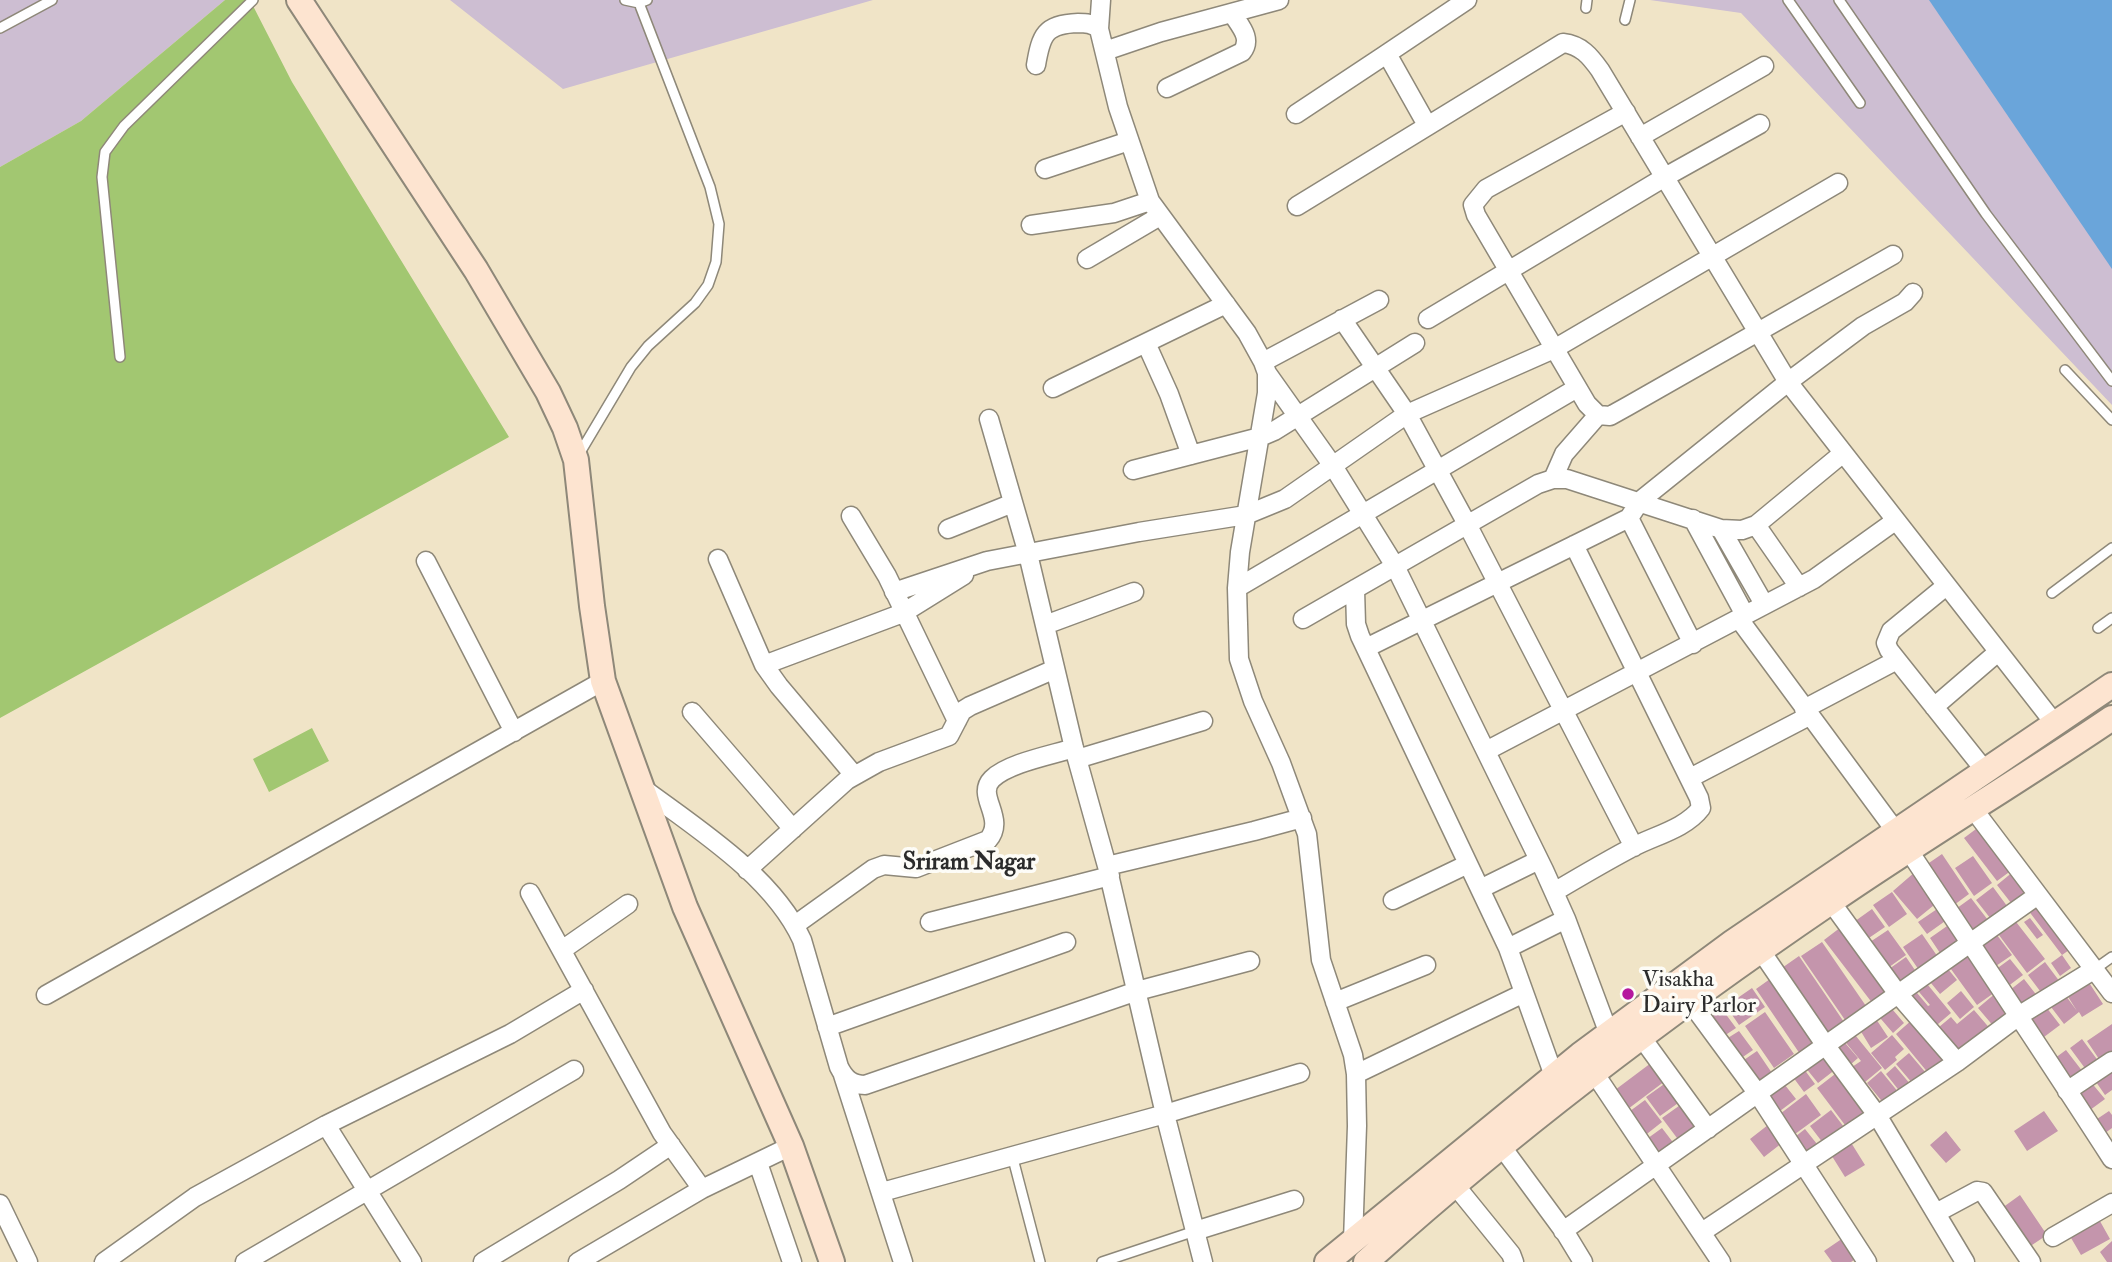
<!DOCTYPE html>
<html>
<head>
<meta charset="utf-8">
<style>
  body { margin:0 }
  canvas { display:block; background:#f0e4c7 }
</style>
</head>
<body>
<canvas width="2112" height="1262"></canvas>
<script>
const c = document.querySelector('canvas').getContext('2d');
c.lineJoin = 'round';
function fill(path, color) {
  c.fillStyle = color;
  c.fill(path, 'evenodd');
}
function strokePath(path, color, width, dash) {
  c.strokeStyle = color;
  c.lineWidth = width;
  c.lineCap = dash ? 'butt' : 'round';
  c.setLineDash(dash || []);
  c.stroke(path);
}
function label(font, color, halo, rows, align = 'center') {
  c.font = font + ' "IM FELL Double Pica",serif';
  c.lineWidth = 7;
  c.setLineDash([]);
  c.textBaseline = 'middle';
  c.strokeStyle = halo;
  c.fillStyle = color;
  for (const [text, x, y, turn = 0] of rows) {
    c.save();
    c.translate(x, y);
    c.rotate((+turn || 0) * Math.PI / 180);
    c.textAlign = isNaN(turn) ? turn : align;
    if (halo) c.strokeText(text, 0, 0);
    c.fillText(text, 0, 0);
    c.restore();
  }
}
fill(new Path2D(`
  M 0,0 L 225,0 L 81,121 L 0,167 Z
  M 450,0 L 873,0 L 563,89 Z
  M 1650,0 L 2112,0 L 2112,405 L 1741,13 Z`), '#cdbed2');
fill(new Path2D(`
  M 225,0 L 250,0 L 292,82 L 509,437 L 0,718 L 0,167 L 81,121 Z
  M 312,728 L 329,761 L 269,792 L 253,759 Z`), '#a2c771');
fill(new Path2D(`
  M 1929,0 L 2112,0 L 2112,269 Z`), '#6aa5da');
fill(new Path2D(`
  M 1980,826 L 2012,870 L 1997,881 L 1964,838 Z
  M 1942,854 L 1969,894 L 1954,905 L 1926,865 Z
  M 1973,856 L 1992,883 L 1974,896 L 1955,868 Z
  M 2014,871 L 2032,895 L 2015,908 L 1997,885 Z
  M 1915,872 L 1939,901 L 1917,919 L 1893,891 Z
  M 1993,887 L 2010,910 L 1994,923 L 1976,900 Z
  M 1892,892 L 1907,914 L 1889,927 L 1873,905 Z
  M 1971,898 L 1991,924 L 1973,938 L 1953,911 Z
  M 2038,902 L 2072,948 L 2062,955 L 2028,910 Z
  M 1940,907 L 1948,919 L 1927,934 L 1918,922 Z
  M 1872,909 L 1885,927 L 1863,942 L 1851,924 Z
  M 2013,918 L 2045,959 L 2027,973 L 1996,931 Z
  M 2030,918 L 2043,935 L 2037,939 L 2024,922 Z
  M 1845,924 L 1894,988 L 1873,1004 L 1824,940 Z
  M 1950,924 L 1960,939 L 1940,953 L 1930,938 Z
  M 1888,930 L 1906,955 L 1885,970 L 1867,944 Z
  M 1994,931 L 2012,955 L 1993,968 L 1976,944 Z
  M 1922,934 L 1940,960 L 1921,973 L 1903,947 Z
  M 1822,942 L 1866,1006 L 1845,1020 L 1801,956 Z
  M 1968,950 L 1998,990 L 1977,1005 L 1948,965 Z
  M 2062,955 L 2071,968 L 2060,976 L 2051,963 Z
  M 1799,956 L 1846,1025 L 1827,1038 L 1779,970 Z
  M 1906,957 L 1919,976 L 1902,988 L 1889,969 Z
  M 2010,959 L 2023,975 L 2007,987 L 1995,970 Z
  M 2045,962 L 2060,982 L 2043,995 L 2028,975 Z
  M 1943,963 L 1957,980 L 1940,994 L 1926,977 Z
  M 2086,978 L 2103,1004 L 2082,1017 L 2079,1012 L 2064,1024 L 2048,1003 L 2063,992 L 2077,1011 L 2065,992 Z
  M 1770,979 L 1818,1046 L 1802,1057 L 1756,989 Z
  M 1923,979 L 1951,1013 L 1931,1030 L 1903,994 L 1912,987 L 1928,1006 L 1930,1005 L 1914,986 Z
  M 2024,979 L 2038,997 L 2023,1008 L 2010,990 Z
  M 1752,988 L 1765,1007 L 1739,1025 L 1726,1006 Z
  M 1961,991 L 1974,1007 L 1960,1019 L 1947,1003 Z
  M 1997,992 L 2014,1012 L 1995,1028 L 1978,1008 Z
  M 1887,1003 L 1904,1023 L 1893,1033 L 1875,1012 Z
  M 2043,1003 L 2060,1025 L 2044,1037 L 2028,1014 Z
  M 1722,1009 L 1736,1028 L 1721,1038 L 1708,1019 Z
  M 1974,1010 L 1992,1031 L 1956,1059 L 1933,1032 L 1951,1017 L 1957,1024 Z
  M 1765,1012 L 1794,1054 L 1774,1068 L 1745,1026 Z
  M 1876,1019 L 1888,1037 L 1871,1048 L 1860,1030 Z
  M 1913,1019 L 1947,1059 L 1929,1074 L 1896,1034 Z
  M 2112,1024 L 2112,1055 L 2101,1062 L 2087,1041 Z
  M 1851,1030 L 1882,1068 L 1865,1082 L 1879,1100 L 1874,1104 L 1846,1071 L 1861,1061 L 1842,1038 Z
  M 1739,1031 L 1753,1050 L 1737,1061 L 1723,1041 Z
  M 1892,1035 L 1904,1049 L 1895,1057 L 1897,1060 L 1885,1070 L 1871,1053 Z
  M 1840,1037 L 1858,1058 L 1850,1065 L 1832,1044 Z
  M 2082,1039 L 2099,1062 L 2087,1071 L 2070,1048 Z
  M 2066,1050 L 2083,1072 L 2068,1084 L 2051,1061 Z
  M 1757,1051 L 1774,1076 L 1758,1087 L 1741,1062 Z
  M 1822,1053 L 1836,1069 L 1818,1083 L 1805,1067 Z
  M 1909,1053 L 1926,1073 L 1913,1084 L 1896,1064 Z
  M 1655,1060 L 1669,1078 L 1624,1112 L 1611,1093 Z
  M 1801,1065 L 1815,1084 L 1804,1092 L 1790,1073 Z
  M 1895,1066 L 1911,1085 L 1901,1093 L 1886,1074 Z
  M 2112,1066 L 2112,1090 L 2105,1095 L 2094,1079 Z
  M 1839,1071 L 1870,1113 L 1848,1129 L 1817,1088 Z
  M 1881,1071 L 1899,1093 L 1885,1105 L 1867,1083 Z
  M 1781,1080 L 1796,1099 L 1776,1114 L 1762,1095 Z
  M 2090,1081 L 2105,1099 L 2086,1113 L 2071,1092 Z
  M 1667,1082 L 1681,1101 L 1660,1116 L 1646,1097 Z
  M 1806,1094 L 1821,1115 L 1791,1137 L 1776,1117 Z
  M 1645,1100 L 1662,1122 L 1643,1137 L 1626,1114 Z
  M 1683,1103 L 1700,1127 L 1680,1142 L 1662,1118 Z
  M 1831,1110 L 1847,1131 L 1826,1147 L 1810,1126 Z
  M 2044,1111 L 2058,1131 L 2027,1151 L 2014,1131 Z
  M 2109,1111 L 2112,1115 L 2112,1128 L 2101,1136 L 2091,1123 Z
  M 1768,1125 L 1782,1143 L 1764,1157 L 1750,1139 Z
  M 1662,1128 L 1675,1145 L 1657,1158 L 1644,1141 Z
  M 1805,1129 L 1821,1149 L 1806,1161 L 1791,1140 Z
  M 1946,1131 L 1961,1150 L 1946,1163 L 1930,1145 Z
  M 1850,1141 L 1865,1165 L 1845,1177 L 1830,1153 Z
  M 2020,1195 L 2047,1235 L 2029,1247 L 2002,1208 Z
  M 2096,1214 L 2110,1239 L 2081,1255 L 2067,1231 Z
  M 1846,1236 L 1860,1256 L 1851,1262 L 1832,1262 L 1824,1251 Z
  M 2112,1241 L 2112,1262 L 2107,1262 L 2100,1252 Z`), '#c495ac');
const lane = new Path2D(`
  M 625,0 L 639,3 L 647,0
  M 1788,0 L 1860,103
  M 1839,0 L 1986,214 L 2112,381
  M 1586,8 L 1587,0
  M 1625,20 L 1630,0
  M 0,28 L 52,0
  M 120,357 L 102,177 L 105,152 L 124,126 L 253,0
  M 2065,370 L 2112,420
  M 578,456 L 631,367 L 648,346 L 695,303 L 708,285 L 716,262 L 719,224 L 710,187 L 639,3
  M 2052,593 L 2112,548
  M 2098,628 L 2112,618
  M 2095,969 L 2112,957
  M 1012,1155 L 1040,1262
  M 1102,1262 L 1195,1231`);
const street = new Path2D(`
  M 1099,29 L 1101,0
  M 1105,51 L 1161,32 L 1279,0
  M 1385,55 L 1467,0
  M 1036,65 C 1041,35 1045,24 1078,23 C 1085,23 1093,23 1099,29 L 1118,107 L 1150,201 L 1247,333 L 1263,362 L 1267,373 L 1267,393 L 1240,552 L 1237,588 L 1239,659 L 1253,701 L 1281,763 L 1307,834 L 1321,960 L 1353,1055 L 1356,1074 L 1357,1126 L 1353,1241
  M 1167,88 L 1242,52 C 1253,38 1239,25 1232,13
  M 1626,112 L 1486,189 L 1473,205 L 1476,215 L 1587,404 L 1598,415 L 1610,416 L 1628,406 L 1893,255
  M 1296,114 L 1385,55 L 1391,61 L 1427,125
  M 1640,137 L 1764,66
  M 1045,169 L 1129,141
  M 1297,206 L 1563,43 C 1581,45 1590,56 1600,70 L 1788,382 L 2055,724
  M 1031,225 L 1114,213 L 1150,201
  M 1087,259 L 1160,216
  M 1342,319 L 1407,414 L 1467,524 L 1634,847
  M 1428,319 L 1665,177 L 1760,124
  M 1146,343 L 1169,394 L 1191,455
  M 1263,362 L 1379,300
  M 1267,373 L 1333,466 L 1395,566 L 1544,870 L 1566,919 L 1609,1034
  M 1053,388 L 1226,304
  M 989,419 L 1028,554 L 1074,748 L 1107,866 L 1165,1114 L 1300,1073
  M 1133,470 L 1260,437 L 1274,431 L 1415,343
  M 1553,479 L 1564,454 L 1598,415
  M 851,516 L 887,576 L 957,721
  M 1629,518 L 1693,644
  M 1693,519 L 1745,615
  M 1756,525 L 1799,587
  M 948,529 L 1013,503
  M 1721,529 L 1764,604
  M 718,559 L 764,665 L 779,686 L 854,775
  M 426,561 L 514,732
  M 1946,586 L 1891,631 L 1886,643 L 1889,650 L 1986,772
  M 1237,588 L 1577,388
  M 1355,589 L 1356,624 L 1360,636 L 1508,948 L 1554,1076
  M 894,592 L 987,561 L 1139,532 L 1246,515 L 1285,499 L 1407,414 L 1554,349 L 1838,183
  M 1303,619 L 1538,484 L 1553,479 L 1567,479 L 1721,529 L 1742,530 L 1756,525 L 1842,454
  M 1739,619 L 1897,833
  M 1045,625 L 1134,592
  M 1366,648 L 1629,518 L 1640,501 L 1788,382 L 1863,326 L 1905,302 L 1913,293
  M 764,665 L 903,613 L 964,575
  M 1934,707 L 1998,652
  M 1804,709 L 1897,660
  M 692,712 L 793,829
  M 1486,751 L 1814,579 L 1895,521
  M 1077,759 L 1203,721
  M 1690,778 L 1809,716
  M 641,787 C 696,828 773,876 802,940 L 839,1067 C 845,1079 852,1085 865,1085 L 1137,991 L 1250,961
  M 1974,810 L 2112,993
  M 1909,851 C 1977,953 2045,1055 2112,1159
  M 1107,866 L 1254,831 L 1302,818
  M 747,870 L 847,780 L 879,762 L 949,736 L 962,711 L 970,706 L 1055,669
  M 1480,889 L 1539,860
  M 1554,892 C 1581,876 1608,860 1635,846 C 1657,835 1686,828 1701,808 L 1699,798 L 1574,545
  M 530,893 L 662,1133 L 702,1189
  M 1393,900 L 1468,864
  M 1831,902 L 1898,994 L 1957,1062
  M 930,922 L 1110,876
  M 795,925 L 873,869 L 884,865 L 916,868 L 988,840 C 1007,818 975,796 992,779 C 1008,763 1052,755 1074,748
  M 1508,948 L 1566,919
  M 562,950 L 628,904
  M 1761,951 L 1826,1046 L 1877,1115 L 1965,1262
  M 46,995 L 603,681
  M 1335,1002 L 1426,965
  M 1691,1003 L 1758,1094 L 1867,1262
  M 827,1027 L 1066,942
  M 1642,1038 L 1708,1129
  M 1356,1074 L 1524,993
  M 1595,1074 L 1721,1262
  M 843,1075 L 903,1262
  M 2067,1091 L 2112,1061
  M 326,1125 L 412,1262
  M 1502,1147 L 1566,1234 L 1583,1262
  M 758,1163 L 792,1262
  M 1455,1185 L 1511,1254 L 1514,1262
  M 882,1192 L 1165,1114 L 1203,1262
  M 0,1204 L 28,1262
  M 1936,1213 L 1977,1191 L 1983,1192 L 2031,1262
  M 1195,1231 L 1294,1200
  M 1563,1231 L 2038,895
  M 1702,1232 L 1957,1062 L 2020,1015 L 2095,969
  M 2053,1237 L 2112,1203
  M 104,1262 L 195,1197 L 326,1125 L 510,1034 L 584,990
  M 245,1262 L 574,1070
  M 483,1262 L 619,1180 L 671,1145
  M 578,1262 L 702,1189 L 791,1146`);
const secondary = new Path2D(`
  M 299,0 L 476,270 L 548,392 L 565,428 L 576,460 L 592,606 L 603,681 L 685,907 L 791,1146 L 832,1262
  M 1327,1262 L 1580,1055 L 1733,942 L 2112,685
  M 1366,1262 C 1510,1132 1669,1012 1829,903 C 1922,839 2019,781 2112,718`);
strokePath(lane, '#8e8879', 12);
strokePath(street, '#8e8879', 21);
strokePath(secondary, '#8e8879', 28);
strokePath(lane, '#fff', 9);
strokePath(street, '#fff', 18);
strokePath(secondary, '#fde4d0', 24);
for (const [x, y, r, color] of [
  [1628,994,7,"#b5179e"]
]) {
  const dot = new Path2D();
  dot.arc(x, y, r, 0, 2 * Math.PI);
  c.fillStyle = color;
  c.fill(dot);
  strokePath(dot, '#fdfcf7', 2.5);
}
label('23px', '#2b2b2b', '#fdfcf7', [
  ["Visakha",1642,981],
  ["Dairy Parlor",1642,1007]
], 'left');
label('bold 24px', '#2b2b2b', '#fdfcf7', [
  ["Sriram Nagar",969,864]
]);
</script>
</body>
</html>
